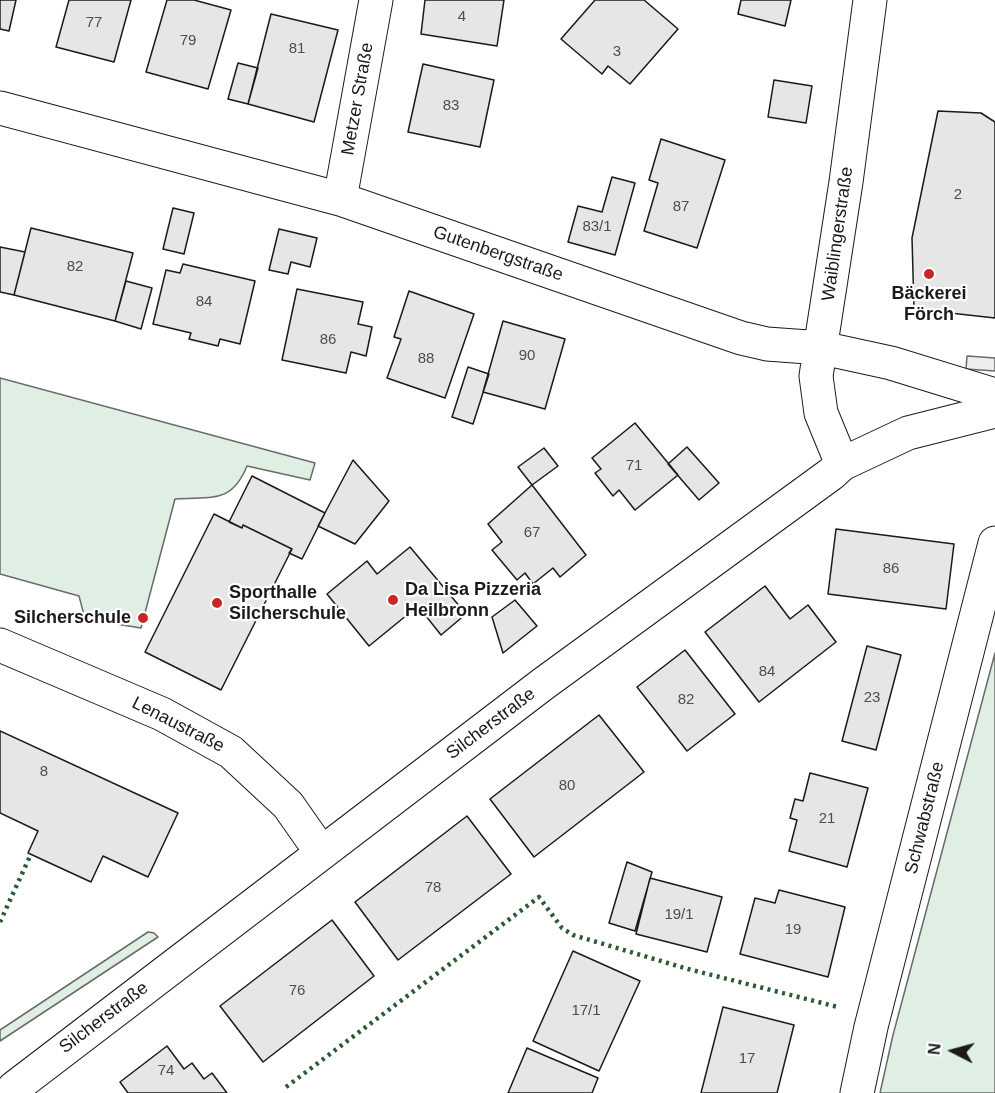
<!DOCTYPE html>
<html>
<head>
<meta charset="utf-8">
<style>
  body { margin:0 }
  #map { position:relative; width:995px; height:1093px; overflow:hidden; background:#fff; font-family:Helvetica,sans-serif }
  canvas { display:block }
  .north { position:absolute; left:923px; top:1021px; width:60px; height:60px; -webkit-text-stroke:4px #fff; paint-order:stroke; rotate:276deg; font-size:16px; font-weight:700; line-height:24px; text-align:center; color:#1a1a1a }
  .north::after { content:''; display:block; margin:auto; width:21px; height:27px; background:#1a1a1a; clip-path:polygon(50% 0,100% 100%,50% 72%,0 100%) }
</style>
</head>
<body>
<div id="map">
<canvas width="995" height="1093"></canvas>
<div class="north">N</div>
</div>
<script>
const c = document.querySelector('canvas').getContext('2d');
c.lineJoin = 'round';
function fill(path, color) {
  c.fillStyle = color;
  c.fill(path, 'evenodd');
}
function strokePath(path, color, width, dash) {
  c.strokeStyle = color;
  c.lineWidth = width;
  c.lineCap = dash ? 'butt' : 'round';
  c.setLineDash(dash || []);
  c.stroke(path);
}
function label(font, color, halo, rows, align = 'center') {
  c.font = font + ' Helvetica,sans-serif';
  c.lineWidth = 4.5;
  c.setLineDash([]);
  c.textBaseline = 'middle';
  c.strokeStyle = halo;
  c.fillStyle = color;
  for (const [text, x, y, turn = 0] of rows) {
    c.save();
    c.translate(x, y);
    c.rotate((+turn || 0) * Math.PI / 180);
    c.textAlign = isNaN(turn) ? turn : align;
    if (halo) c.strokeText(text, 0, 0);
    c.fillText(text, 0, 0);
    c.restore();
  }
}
const green = new Path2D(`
  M 0,378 L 315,463 L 310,480 L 247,466 C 231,505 211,496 175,499 L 141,628 L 85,619 L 79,596 L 0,574 Z
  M 995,653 L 995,1093 L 880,1093 L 893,1035 Z
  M 148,932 L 154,933 L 158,937 L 0,1041 L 0,1030 Z`);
fill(green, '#e0efe3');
strokePath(green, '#6a6a6a', 1.5);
const parking = new Path2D(`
  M 967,356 L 995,358 L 995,371 L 966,369 Z`);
fill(parking, '#ededed');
strokePath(parking, '#6a6a6a', 1.5);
const building = new Path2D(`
  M 0,0 L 16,0 L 9,31 L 0,29 Z
  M 69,0 L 131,0 L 114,62 L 56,47 Z
  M 167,0 L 194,0 L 231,10 L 208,89 L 146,72 Z
  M 425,0 L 504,0 L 497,46 L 421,34 Z
  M 595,0 L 644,0 L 678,29 L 630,84 L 608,66 L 602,74 L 561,39 Z
  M 741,0 L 791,0 L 785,26 L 738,14 Z
  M 271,14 L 338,30 L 314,122 L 248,104 Z
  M 238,63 L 258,68 L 248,104 L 228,99 Z
  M 423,64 L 494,80 L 480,147 L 408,132 Z
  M 774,80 L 812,86 L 806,123 L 768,117 Z
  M 938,111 L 981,113 L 995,122 L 995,318 L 914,309 L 912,238 Z
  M 661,139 L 725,160 L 697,248 L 644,231 L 658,183 L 649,180 Z
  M 612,177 L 635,183 L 615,255 L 568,242 L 578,206 L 602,212 Z
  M 173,208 L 194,213 L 184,254 L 163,249 Z
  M 31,228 L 133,253 L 115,321 L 14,295 Z
  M 279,229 L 317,238 L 310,267 L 291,262 L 288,274 L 269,270 Z
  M 0,247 L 25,252 L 14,295 L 0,292 Z
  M 183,264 L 255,281 L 240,344 L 220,339 L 218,346 L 189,339 L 191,333 L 153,324 L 166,270 L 180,273 Z
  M 126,281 L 152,288 L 141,329 L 115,321 Z
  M 297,289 L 363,302 L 358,324 L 372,327 L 366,356 L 351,352 L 346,373 L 282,360 Z
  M 409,291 L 474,314 L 445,398 L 387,378 L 401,339 L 394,337 Z
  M 503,321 L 565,339 L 545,409 L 483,392 Z
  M 468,367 L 489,374 L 473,424 L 452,417 Z
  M 635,423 L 678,475 L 635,510 L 619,490 L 613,496 L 595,473 L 601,469 L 592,458 Z
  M 687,447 L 719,483 L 699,500 L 668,464 Z
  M 544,448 L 558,466 L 532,485 L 518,467 Z
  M 353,460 L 389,501 L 355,544 L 318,526 Z
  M 252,476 L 325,513 L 302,559 L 289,553 L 292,549 L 243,525 L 242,528 L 229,522 Z
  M 532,485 L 586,555 L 560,577 L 553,568 L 533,584 L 525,573 L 517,580 L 492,550 L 502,542 L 488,524 Z
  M 214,514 L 242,528 L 243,525 L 292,549 L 221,690 L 145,652 Z
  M 836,529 L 954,544 L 946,609 L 828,594 Z
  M 410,547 L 466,614 L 441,635 L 418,606 L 369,646 L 327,594 L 367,561 L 377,574 Z
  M 765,586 L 790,619 L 808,605 L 836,642 L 759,702 L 705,632 Z
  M 515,600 L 537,626 L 503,653 L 492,617 Z
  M 867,646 L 901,655 L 876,750 L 842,741 Z
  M 685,650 L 735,714 L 687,751 L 637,687 Z
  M 599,715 L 644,772 L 534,857 L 490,799 Z
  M 0,731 L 178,813 L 148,877 L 103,856 L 91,882 L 28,853 L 38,831 L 0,813 Z
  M 810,773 L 868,788 L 847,867 L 789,851 L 797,820 L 790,818 L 795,799 L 803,801 Z
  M 467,816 L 511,874 L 398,960 L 355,902 Z
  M 627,862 L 652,872 L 635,931 L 609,923 Z
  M 650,878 L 722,897 L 707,952 L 636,934 Z
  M 779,890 L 845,907 L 828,977 L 740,954 L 755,898 L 775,903 Z
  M 332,920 L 374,976 L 263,1062 L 220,1006 Z
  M 573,951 L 640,981 L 599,1071 L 533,1041 Z
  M 723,1007 L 794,1025 L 777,1093 L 701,1093 Z
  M 167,1046 L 184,1069 L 192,1063 L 204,1079 L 212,1073 L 227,1093 L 128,1093 L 120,1082 Z
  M 527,1048 L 598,1078 L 592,1093 L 508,1093 Z`);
fill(building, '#e6e6e6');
strokePath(building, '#1a1a1a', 1.5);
const minor = new Path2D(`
  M 0,108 L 340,199 L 741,338 L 767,344 L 822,348 L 891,363 L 995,395
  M 340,199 L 376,0
  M 842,464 L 821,413 L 816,376 L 846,182 L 870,0
  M 0,645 L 162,714 L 231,752 L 288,805 L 321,852
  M 857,1093 L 871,1027 L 995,543`);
const tertiary = new Path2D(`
  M 10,1093 L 14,1088 L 543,684 L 831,474 L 842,464 L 908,433 L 995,411`);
strokePath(minor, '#1a1a1a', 35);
strokePath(tertiary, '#1a1a1a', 35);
strokePath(minor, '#fff', 33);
strokePath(tertiary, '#fff', 33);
strokePath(new Path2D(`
  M 0,922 L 31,854
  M 286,1087 L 539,897 L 562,928 L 573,935 L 688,969 L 838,1007`), '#2b5a34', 4.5, [3, 4.5]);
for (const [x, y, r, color] of [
  [929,274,6,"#c62828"],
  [393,600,6,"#c62828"],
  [217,603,6,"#c62828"],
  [143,618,6,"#c62828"]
]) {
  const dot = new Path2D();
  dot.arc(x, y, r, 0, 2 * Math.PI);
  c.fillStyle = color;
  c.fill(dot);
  strokePath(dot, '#fff', 2);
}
label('15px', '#4d4d4d', null, [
  ["4",462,17],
  ["77",94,23],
  ["79",188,41],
  ["81",297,49],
  ["3",617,52],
  ["83",451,106],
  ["2",958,195],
  ["87",681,207],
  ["83/1",597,227],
  ["82",75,267],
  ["84",204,302],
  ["86",328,340],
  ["90",527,356],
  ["88",426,359],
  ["71",634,466],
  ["67",532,533],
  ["86",891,569],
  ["84",767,672],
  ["23",872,698],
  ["82",686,700],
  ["8",44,772],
  ["80",567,786],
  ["21",827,819],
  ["78",433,888],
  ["19/1",679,915],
  ["19",793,930],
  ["76",297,991],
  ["17/1",586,1011],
  ["17",747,1059],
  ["74",166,1071]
]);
label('18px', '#1a1a1a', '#fff', [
  ["Metzer Straße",358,99,-80],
  ["Waiblingerstraße",838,234,-82],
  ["Gutenbergstraße",498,254,19],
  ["Silcherstraße",491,724,-37],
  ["Lenaustraße",178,725,27],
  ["Schwabstraße",925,818,-76],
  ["Silcherstraße",104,1018,-37]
]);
label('bold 18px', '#1a1a1a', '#fff', [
  ["Bäckerei",929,294,"center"],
  ["Förch",929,315,"center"],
  ["Da Lisa Pizzeria",405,590],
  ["Heilbronn",405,611],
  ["Sporthalle",229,593],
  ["Silcherschule",229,614],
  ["Silcherschule",131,618,"right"]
], 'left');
</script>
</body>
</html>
